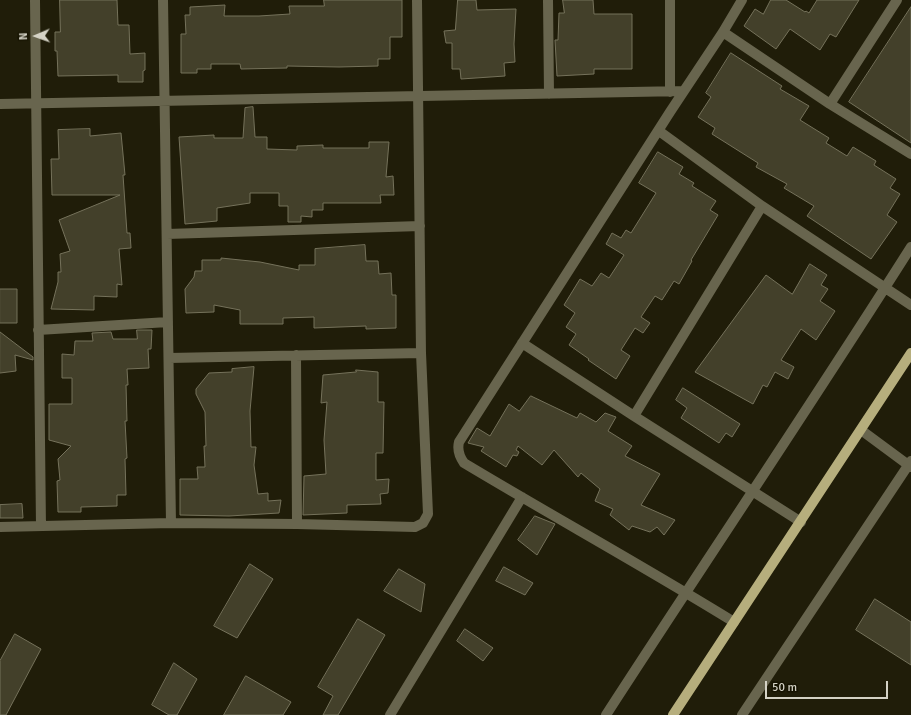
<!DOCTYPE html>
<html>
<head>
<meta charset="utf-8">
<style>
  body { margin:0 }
  #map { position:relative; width:911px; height:715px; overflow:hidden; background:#201d09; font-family:Signika,sans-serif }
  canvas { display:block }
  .north { position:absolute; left:16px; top:16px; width:40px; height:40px; -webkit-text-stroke:3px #171402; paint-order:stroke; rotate:268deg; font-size:11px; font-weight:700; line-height:16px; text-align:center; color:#d4d2c5 }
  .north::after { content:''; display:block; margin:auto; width:14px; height:18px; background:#d4d2c5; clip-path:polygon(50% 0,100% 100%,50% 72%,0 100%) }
  .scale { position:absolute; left:765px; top:681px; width:123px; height:18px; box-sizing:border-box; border:2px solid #d4d2c5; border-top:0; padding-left:5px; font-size:12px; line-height:14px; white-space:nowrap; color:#d4d2c5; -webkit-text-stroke:3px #171402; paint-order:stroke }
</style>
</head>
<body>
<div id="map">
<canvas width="911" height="715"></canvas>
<div class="north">N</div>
<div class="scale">50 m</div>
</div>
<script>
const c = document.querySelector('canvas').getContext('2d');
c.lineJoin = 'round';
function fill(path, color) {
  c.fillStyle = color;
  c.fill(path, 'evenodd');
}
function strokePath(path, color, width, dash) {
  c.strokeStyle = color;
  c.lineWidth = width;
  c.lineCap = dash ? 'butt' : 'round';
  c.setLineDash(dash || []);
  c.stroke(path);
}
const building = new Path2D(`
  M 60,0 L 117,0 L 118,25 L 129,25 L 130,54 L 145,53 L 145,70 L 143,71 L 143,82 L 118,82 L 118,75 L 58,76 L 57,51 L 55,51 L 55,32 L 60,32 Z
  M 324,0 L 402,0 L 402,37 L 390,37 L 390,59 L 378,59 L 378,66 L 339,67 L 287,66 L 287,68 L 241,69 L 240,64 L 211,64 L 211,69 L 197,69 L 197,73 L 181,73 L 181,34 L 186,34 L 185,15 L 190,15 L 190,7 L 225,5 L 224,16 L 259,16 L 290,14 L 289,6 L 324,6 Z
  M 458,0 L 476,0 L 477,10 L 516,9 L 514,44 L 515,62 L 504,63 L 505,76 L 461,79 L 460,69 L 452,69 L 452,43 L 446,43 L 444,31 L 455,30 Z
  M 563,0 L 593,0 L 594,14 L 632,14 L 632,69 L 594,69 L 594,74 L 557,76 L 555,40 L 558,40 L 559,13 L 564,13 Z
  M 771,0 L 786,0 L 805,12 L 806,11 L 809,13 L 817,0 L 859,0 L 836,37 L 830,34 L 820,50 L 790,29 L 776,49 L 744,26 L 755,9 L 763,14 Z
  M 911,7 L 911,143 L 849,102 Z
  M 731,53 L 782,86 L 780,89 L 809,106 L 800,120 L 829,138 L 826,143 L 847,156 L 853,147 L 876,161 L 874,165 L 896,179 L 890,188 L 900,194 L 887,215 L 897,222 L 871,259 L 807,216 L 814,206 L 784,188 L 787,184 L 756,167 L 758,163 L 712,134 L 715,128 L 698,117 L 711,97 L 706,93 Z
  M 253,107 L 255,137 L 267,137 L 267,149 L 297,150 L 297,146 L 323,145 L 323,148 L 369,148 L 369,142 L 389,142 L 386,177 L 393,176 L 394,195 L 380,195 L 381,203 L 323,203 L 323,210 L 312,210 L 312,217 L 301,216 L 301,222 L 288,222 L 288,206 L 279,206 L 279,193 L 250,193 L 250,203 L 217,208 L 217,221 L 185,224 L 179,137 L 214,135 L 214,138 L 243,138 L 245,108 Z
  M 90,129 L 90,136 L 121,133 L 125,175 L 123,175 L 127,233 L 130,233 L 131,248 L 119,249 L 122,285 L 117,284 L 117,297 L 94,296 L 94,310 L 51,309 L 58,282 L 58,272 L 61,272 L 60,254 L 70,251 L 59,220 L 120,195 L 52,195 L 51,159 L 59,159 L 58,130 Z
  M 658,152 L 683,167 L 679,174 L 694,183 L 692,186 L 716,201 L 710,210 L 718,215 L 691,260 L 692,261 L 679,284 L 674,281 L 662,300 L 655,296 L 641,317 L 650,323 L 643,333 L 635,328 L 621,350 L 630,356 L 616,379 L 588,360 L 589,359 L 569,345 L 576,334 L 566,327 L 575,313 L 564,305 L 580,279 L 592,286 L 601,273 L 609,278 L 624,255 L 606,244 L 612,233 L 621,238 L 626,230 L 631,233 L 656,193 L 639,183 Z
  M 365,245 L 366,261 L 378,261 L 379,274 L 391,273 L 392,295 L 396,295 L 396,328 L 366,329 L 366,326 L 314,328 L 314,317 L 283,318 L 283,324 L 240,324 L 240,310 L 214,305 L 214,312 L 186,313 L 185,289 L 194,277 L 195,271 L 202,271 L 202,260 L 221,260 L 221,258 L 260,262 L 299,270 L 299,265 L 315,265 L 315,249 Z
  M 810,264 L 827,275 L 821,285 L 828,289 L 820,301 L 835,311 L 816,340 L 801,329 L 781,360 L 794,367 L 788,379 L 775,372 L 767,387 L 763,385 L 753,404 L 695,372 L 766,275 L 792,294 Z
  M 0,289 L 17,289 L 17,323 L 0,323 Z
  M 137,330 L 152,330 L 151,349 L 148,349 L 149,368 L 127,369 L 128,385 L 126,385 L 127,421 L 125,421 L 127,458 L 125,459 L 126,495 L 117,495 L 117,506 L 81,507 L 81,512 L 58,512 L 57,481 L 60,480 L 58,459 L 71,446 L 49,440 L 49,404 L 72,404 L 72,378 L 62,378 L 62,354 L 74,355 L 75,341 L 93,341 L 92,333 L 111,332 L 113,339 L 137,339 Z
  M 0,332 L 33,357 L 33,360 L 15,355 L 16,371 L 0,373 Z
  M 254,367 L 250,411 L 251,447 L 256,447 L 254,465 L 258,494 L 268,493 L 268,501 L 281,500 L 279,513 L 229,516 L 180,515 L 180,479 L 198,479 L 197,467 L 205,467 L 204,446 L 206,446 L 205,412 L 196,394 L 196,389 L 209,373 L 232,372 L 232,369 Z
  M 356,370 L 378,372 L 378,402 L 384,402 L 383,453 L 376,453 L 376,480 L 389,479 L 388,493 L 380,494 L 381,504 L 347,505 L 347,513 L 303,515 L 304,476 L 326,474 L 324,440 L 327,402 L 321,403 L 323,375 L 356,372 Z
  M 683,388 L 740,424 L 732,437 L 726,433 L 719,443 L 681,418 L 687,408 L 676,400 Z
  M 531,396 L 577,418 L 580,413 L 596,422 L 605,413 L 616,417 L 608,431 L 632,446 L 625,456 L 660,474 L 641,505 L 675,520 L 664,535 L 657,527 L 650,532 L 632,526 L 629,530 L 610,515 L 613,509 L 595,501 L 600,489 L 581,473 L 578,477 L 554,450 L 542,465 L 518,446 L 516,450 L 519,452 L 517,456 L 513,455 L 506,467 L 481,451 L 484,447 L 468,443 L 477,428 L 490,436 L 509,404 L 519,411 Z
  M 22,504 L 23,518 L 0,518 L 0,505 Z
  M 535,516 L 555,524 L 537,555 L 518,540 Z
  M 250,564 L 273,579 L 237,638 L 214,626 Z
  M 504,567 L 533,583 L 525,595 L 496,581 Z
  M 399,569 L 425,584 L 421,612 L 384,591 Z
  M 875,599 L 911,622 L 911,665 L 856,630 Z
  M 358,619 L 385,635 L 338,715 L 323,715 L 333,696 L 318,687 Z
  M 465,629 L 493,648 L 483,661 L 457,641 Z
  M 15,634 L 41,649 L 6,715 L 0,715 L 0,661 Z
  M 174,663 L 197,679 L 177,715 L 169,715 L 152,705 Z
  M 246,676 L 291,702 L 283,715 L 224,715 Z`);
fill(building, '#43402a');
strokePath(building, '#75725b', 1);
strokePath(new Path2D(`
  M 35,0 L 41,526
  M 163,0 L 171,523
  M 548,0 L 549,94
  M 670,0 L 670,92
  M 723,32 L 830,104 L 911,154
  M 0,104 L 684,91
  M 830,104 L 897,0
  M 659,131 L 762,206 L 911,305
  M 167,234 L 420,226
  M 38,330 L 168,322
  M 522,343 L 634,416 L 801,522
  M 296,355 L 297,524
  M 169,358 L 421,353
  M 634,416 L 762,206
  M 861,430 L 911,467
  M 0,527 L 171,523 L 297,524 L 415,527 L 423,523 L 428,514 L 421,353 L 417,0
  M 734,622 C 645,567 554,517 464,463 C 459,456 457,450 459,442 L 670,112 L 723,32 L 742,0
  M 390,715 L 522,497
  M 606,715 C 707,559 811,405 911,247
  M 742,715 L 911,461`), '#68654e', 10);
strokePath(new Path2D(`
  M 673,715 L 911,353`), '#b6ae7d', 10);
</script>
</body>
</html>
